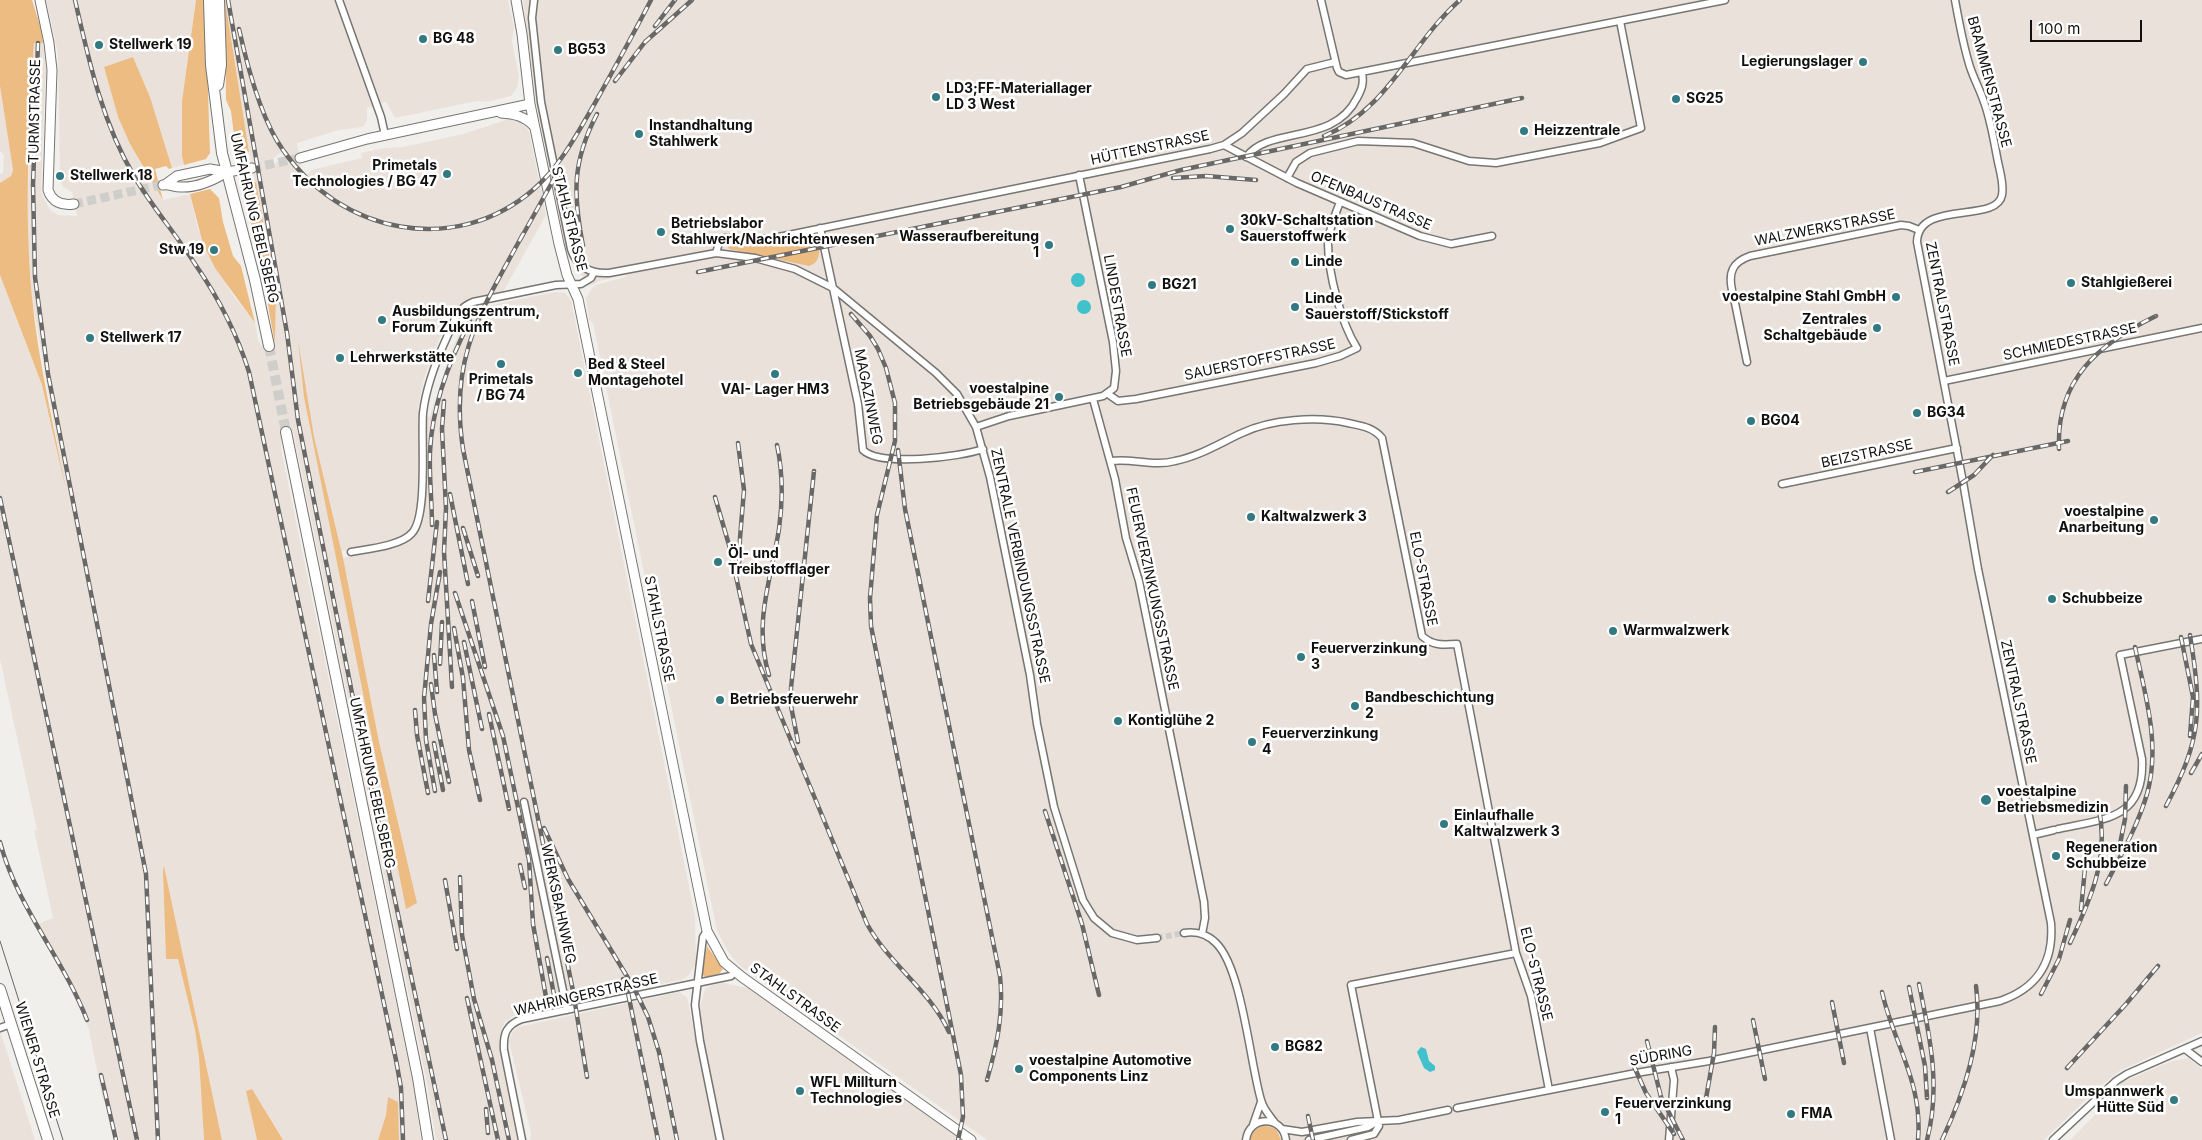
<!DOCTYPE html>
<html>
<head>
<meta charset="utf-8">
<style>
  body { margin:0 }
  #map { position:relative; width:2202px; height:1140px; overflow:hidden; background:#f1efec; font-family:Inter,sans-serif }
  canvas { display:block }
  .scale { position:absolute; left:2030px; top:20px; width:112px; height:22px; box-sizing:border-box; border:2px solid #11100f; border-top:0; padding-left:6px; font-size:15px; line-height:18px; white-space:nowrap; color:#11100f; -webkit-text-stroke:4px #fff; paint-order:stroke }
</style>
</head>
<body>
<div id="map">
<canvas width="2202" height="1140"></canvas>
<div class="scale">100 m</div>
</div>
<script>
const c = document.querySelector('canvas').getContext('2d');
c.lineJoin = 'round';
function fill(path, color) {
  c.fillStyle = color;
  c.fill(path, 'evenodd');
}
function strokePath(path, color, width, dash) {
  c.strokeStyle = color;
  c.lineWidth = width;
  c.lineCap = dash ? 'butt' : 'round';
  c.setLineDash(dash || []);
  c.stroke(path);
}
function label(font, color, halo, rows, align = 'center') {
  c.font = font + ' Inter,sans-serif';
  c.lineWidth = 5;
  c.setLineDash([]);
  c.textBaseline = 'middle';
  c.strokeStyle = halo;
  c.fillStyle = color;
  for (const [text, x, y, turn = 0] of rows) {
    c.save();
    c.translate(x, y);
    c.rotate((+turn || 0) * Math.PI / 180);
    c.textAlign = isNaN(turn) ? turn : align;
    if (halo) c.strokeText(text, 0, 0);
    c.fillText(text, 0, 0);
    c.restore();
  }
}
fill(new Path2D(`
  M 46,0 L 196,0 L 182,101 L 182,156 L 184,165 L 172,168 L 150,97 L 133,57 L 104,67 L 118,117 L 130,144 L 163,200 L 190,194 L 198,229 L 209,256 L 233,295 L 255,323 L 258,340 L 262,347 L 275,344 L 276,295 L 249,152 L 225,0 L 508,0 L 514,28 L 512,41 L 519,77 L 517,88 L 511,96 L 487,102 L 477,101 L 395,118 L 386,102 L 367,108 L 367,120 L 363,127 L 339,130 L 297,143 L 301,169 L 307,175 L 311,170 L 362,158 L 361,153 L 385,148 L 403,147 L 463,134 L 512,118 L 522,122 L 529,131 L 546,215 L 503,292 L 467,301 L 455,309 L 449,317 L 431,359 L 423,382 L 418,408 L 420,419 L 417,503 L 411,530 L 400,538 L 342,551 L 343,558 L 405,544 L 420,528 L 424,518 L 425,498 L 427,418 L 430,416 L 450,355 L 464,321 L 460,318 L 462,315 L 472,309 L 555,292 L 565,293 L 571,300 L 695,916 L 696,959 L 695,965 L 688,976 L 681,980 L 571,1002 L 569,1001 L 528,804 L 522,811 L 560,998 L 558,1005 L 513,1016 L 505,1022 L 502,1029 L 499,1048 L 517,1140 L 436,1140 L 427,1084 L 293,431 L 281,434 L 281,449 L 413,1084 L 421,1140 L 399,1140 L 398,1102 L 388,1097 L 386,1115 L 378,1140 L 283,1140 L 252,1090 L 246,1091 L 257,1140 L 222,1140 L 164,867 L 166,958 L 178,958 L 195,1030 L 199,1058 L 204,1140 L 120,1140 L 108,1112 L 102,1096 L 89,1030 L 74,990 L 35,925 L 53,918 L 34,830 L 37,830 L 0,659 L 0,275 L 42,385 L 62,470 L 32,298 L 28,244 L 28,188 L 34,43 L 43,43 L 46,70 L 41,192 L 50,210 L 58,215 L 77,216 L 72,192 L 63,187 L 60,179 L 58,54 ZM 285,149 L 290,156 L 267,167 L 270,161 Z
  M 523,0 L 2202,0 L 2202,1033 L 2121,1070 L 2098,1088 L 2044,1140 L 987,1140 L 739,965 L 729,953 L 717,931 L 593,323 L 589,320 L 586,298 L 592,288 L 596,285 L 626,277 L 625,275 L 600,281 L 590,286 L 567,255 L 536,103 Z
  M 0,86 L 13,170 L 11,176 L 0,183 L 0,174 L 3,173 L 4,155 L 0,151 Z
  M 723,983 L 748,988 L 963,1140 L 723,1140 L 703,1040 L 699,1010 L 705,989 L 712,985 Z
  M 679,992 L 687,997 L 716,1140 L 530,1140 L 531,1133 L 509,1041 L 512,1032 L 518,1027 Z
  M 0,1030 L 35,1140 L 0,1140 Z
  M 2188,1058 L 2202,1069 L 2202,1140 L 2070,1140 L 2098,1112 L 2094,1106 L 2122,1082 L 2172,1061 Z`), '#eae2da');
fill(new Path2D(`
  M 0,0 L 32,0 L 41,29 L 43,43 L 34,43 C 29,128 24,212 32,297 C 38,361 54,426 66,490 L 42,385 L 0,275 L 0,183 L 11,176 L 13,170 L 0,86 Z
  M 196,0 L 205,0 L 210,153 L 206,159 L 184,165 L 182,156 L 182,101 Z
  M 225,0 L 249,152 L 239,155 L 236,151 L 231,111 L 226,100 Z
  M 133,57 L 150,97 L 172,168 L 169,169 L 166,166 L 155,169 L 163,200 L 130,144 L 118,117 L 104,67 Z
  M 256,182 L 276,295 L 275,344 L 258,249 L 244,195 L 249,184 Z
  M 210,189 L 219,198 L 223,222 L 233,256 L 241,266 L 255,323 L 215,268 L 203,244 L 190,194 Z
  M 813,234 C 821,244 823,262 809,266 L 729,249 L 727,246 L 728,243 L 767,244 Z
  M 298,340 L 314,437 L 343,558 L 379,742 L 417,903 L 406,909 L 304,397 Z
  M 164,866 L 222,1140 L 204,1140 L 199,1058 L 195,1030 L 178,959 L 166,959 L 163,870 Z
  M 707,946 L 723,969 L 719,974 L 705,977 L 702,974 Z
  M 252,1089 L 283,1140 L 257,1140 L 246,1091 Z
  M 388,1097 L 398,1102 L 399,1140 L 378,1140 L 386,1115 Z
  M 1264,1125 L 1276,1129 L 1281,1140 L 1250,1140 L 1253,1131 Z`), '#edbc82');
fill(new Path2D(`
  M1071 280a7 7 0 1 1 14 0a7 7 0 1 1-14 0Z
  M1077 307a7 7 0 1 1 14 0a7 7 0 1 1-14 0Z
  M 1421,1047 L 1426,1049 L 1429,1061 L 1435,1066 L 1435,1070 L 1430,1072 L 1424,1068 L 1417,1052 Z`), '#41c1cc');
strokePath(new Path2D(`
  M 1157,938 L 1184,933`), '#cfcecb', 6, [6, 3]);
strokePath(new Path2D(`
  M 252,168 L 300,158
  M 74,204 L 161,185`), '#cfcecb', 9, [9, 4.5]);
strokePath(new Path2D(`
  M 269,346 L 286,432`), '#cfcecb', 10, [10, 5]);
const street = new Path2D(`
  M 339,0 L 381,117 L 385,135
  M 534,0 L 532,18 L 541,102 L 571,249 C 577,267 591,274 609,273 L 716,253 L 755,258 L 795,269 L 833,288 L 936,373 L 957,394 L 976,427 L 990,477 L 1030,675 L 1037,724 L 1054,807 L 1083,900 L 1094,918 L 1112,933 L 1137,940 L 1157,938
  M 1321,0 L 1337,68 L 1339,72 L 1346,75 L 1725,0
  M 1224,145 L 1297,183 L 1420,236 L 1451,244 L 1492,236
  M 1246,157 C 1270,125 1333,146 1357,98 C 1362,89 1364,83 1362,73
  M 1287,178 L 1296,162 L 1310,153 L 1358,141 L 1413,143 L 1469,161 L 1496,163 L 1600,143 L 1641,128 L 1620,21
  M 820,228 L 858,404 L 863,450 C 880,467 960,457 983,449
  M 716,253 L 719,243 L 725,238 L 769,239 L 1210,149 L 1224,145 L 1242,133 L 1284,94 L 1307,69 L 1335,62
  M 1732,290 C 1728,272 1733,262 1750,256 L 1901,225 L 1909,226 L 1919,230
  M 1734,298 L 1747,362
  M 1944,381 L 2202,328
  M 1108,394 L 1118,401 L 1136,399 L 1316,363 L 1340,356 L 1357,348 C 1341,323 1328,273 1328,243 C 1329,229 1335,215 1340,202
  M 1093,399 L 1115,479 L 1126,538 L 1139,581 L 1204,902 L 1205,918 L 1202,934
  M 976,427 L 1009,416 L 1103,396 L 1114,388 L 1116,371 L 1113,342 L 1079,175
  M 1111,461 C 1133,458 1153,467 1175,461 C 1200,456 1220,443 1242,433 C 1271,419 1317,416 1348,423 C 1361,426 1373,427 1382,438 L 1422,636 C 1433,646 1443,645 1457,644 L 1516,953 L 1531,996 L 1549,1090
  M 1782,484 L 1957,448
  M 351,552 C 367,549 401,546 412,533 C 428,516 421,439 423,413 C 426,386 436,361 447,337 C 454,321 457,308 473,302 L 556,285 L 581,284 L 591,278 L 594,272
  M 524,802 L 567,1010
  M 2058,829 C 2105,819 2145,819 2142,759 L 2120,655 L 2202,639
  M 2033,835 L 2054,830
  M 707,931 L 703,937 L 695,1005 L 700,1041 L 720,1140
  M 1184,933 C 1195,931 1207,934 1216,943 C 1242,968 1250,1063 1261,1100 C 1263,1109 1270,1116 1275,1123
  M 0,1028 L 11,1024
  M 1870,1028 L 1891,1140
  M 2185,1049 L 2202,1062
  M 1457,1108 L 1636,1073 L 1709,1061 L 2000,1001 C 2038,988 2054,962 2051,923 L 1978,569 L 1963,482 L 1917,242 C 1918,199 1997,224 2002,195 C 2004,184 2000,172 1998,162 C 1994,142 1991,121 1984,102 C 1980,90 1974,79 1970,67 C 1963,45 1959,22 1955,0
  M 1253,1125 L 1261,1102
  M 1282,1129 L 1302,1132 L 1357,1122 L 1399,1120 L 1448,1110
  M 522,1140 L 504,1050 C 503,1034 506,1025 522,1019 L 731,976 L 735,972
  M 1246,1140 C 1249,1115 1283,1115 1286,1140
  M 1309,1140 L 1368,1127 L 1377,1122
  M 1351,1140 L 1374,1134 L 1379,1126 L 1351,985 L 1516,953
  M 1669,1140 L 1674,1080 L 1671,1067
  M 2053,1140 L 2116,1081 L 2127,1074 L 2202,1041`);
const secondary = new Path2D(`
  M 40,0 L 49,43 L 52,70 L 48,190 C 52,202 62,206 74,204
  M 516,0 L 522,34 L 530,104 L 559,244 L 567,275 L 578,299 L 707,931 L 724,962 L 742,977 L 971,1140
  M 501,113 C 515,114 524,116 534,126
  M 300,158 L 367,139 L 530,104
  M 166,184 L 177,176 L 210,169 L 227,172 L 252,168
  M 163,185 C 169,184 174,187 180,187 C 196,188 214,180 227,172`);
const primary = new Path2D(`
  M 209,0 L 211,65 L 222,153 L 255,280 L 269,346
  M 218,85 L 221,65 L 219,0
  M 286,432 L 418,1078 L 428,1140
  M 0,989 L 48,1140`);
strokePath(street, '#777572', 9);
strokePath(secondary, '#777572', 11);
strokePath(primary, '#777572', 12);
strokePath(street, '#fff', 6);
strokePath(secondary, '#fff', 9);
strokePath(primary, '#fff', 10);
strokePath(new Path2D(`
  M 0,941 L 63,1140`), '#696866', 1);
const rail = new Path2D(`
  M 75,0 C 89,61 102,122 134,176 C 152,207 176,234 195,264 C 218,297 237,334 249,372 L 396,1060 L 401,1088 L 403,1140
  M 228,0 L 287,333 L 298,420 L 365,759 L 446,1140
  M 655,26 L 675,0
  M 239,29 C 247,65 262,121 283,150 C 340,233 455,258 534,189 C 561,165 577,134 595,103 C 614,69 633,35 651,0
  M 38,43 L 33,185 L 35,277 L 48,374 L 146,874 L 158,1140
  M 615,81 L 645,42 L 692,0
  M 1324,136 C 1388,110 1411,43 1460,0
  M 1173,178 L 1206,176 L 1256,180
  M 523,234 C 481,312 449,356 463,449 L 573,991 L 587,1077
  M 520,240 L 560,168
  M 583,246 C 573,194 572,162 597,114
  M 698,272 L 1121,187 L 1181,170 L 1522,98
  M 851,314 L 870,336 L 878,349 L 886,368 L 895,403 L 895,441 L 877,515 L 870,598 L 871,626 L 961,1075 L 963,1117 L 958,1140
  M 444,401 L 442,429 L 446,508 L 444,552 L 452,687
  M 738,443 L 744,490 L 740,538 L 739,567
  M 2059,449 C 2056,380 2098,344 2156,316
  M 898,450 L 905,509 L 1000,976 C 1004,1013 997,1045 987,1080
  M 1915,472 L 2068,441
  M 1948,492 L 1974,475 L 1993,455
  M 450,494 L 468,584
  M 715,497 L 729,545 L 751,644 L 867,924 C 889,964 929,989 949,1032
  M 0,498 L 137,1140
  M 432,525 C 432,501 429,476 430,452 C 432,407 449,361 470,321
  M 463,528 L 478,576
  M 455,593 L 503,736 L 529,860 L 533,924 L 546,997
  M 428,601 L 437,522
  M 472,601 L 485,667
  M 454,628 L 463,678 L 469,750 L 480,800
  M 2181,637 L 2193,697 L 2190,736
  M 464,642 L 482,729
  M 434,655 L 437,692
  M 440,664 L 442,622
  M 769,675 C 753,623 771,580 779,529 C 783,500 783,473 777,445
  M 431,684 L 435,714 L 449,782
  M 415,710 L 417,735 L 428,793
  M 489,714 L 509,809
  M 798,742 L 791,706 L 791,688 L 814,471
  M 434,743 L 443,790
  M 2191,773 L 2202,754
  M 435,791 L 426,740 L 424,698 L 431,624 L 440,572
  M 2166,806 C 2202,739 2202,710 2190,635
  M 1045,811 L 1082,924 L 1099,995
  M 544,828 L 568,879 L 634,988 L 648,1017 L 659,1052 L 677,1140
  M 0,842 C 17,907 63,958 87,1020
  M 2119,849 L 2125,819 L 2126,786
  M 520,865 L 525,888
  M 460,877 L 462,935 L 474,999 L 492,1060 L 509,1140
  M 445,880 L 457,949
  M 2106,884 C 2121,855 2138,825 2147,794 C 2161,745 2145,694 2135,647
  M 2081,910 L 2085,868
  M 2070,943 C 2091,898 2109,859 2099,809
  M 547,958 L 554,995
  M 623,979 L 628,993 L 658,1140
  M 1919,984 C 1930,1037 1941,1087 1927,1140
  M 1909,987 L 1925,1066 L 1927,1098
  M 1882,992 C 1894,1045 1923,1082 1918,1140
  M 2041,994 L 2059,959 L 2070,920
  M 467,998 L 498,1140
  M 1832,1002 L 1844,1063
  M 1753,1020 L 1765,1079
  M 1647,1041 L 1661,1097 L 1683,1140
  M 1633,1064 L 1646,1093 L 1674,1134
  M 2067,1068 L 2126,1004 L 2158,966
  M 101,1075 L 116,1140
  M 1705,1104 L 1714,1053 L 1715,1027
  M 486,1109 L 488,1133
  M 1308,1116 L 1313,1140
  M 1942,1140 C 1964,1093 1983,1039 1976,986`);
strokePath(rail, '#696866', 4.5);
strokePath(rail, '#fff', 2.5, [8]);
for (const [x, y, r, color] of [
  [423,39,5,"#317a81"],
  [99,45,5,"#317a81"],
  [558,50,5,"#317a81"],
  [1863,62,5,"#317a81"],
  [936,97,5,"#317a81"],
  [1676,99,5,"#317a81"],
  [1524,131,5,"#317a81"],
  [639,134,5,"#317a81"],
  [447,174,5,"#317a81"],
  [60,176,5,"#317a81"],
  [1230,229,5,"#317a81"],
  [661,232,5,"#317a81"],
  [1049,245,5,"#317a81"],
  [214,250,5,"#317a81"],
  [1295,262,5,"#317a81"],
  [2071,283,5,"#317a81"],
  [1152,285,5,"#317a81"],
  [1896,297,5,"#317a81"],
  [1295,307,5,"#317a81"],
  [382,320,5,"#317a81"],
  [1877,328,5,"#317a81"],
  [90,338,5,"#317a81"],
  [340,358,5,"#317a81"],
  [501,364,5,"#317a81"],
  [578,373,5,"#317a81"],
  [775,374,5,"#317a81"],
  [1059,397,5,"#317a81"],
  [1917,413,5,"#317a81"],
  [1751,421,5,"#317a81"],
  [1251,517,5,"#317a81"],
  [2154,520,5,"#317a81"],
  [718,562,5,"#317a81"],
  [2052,599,5,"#317a81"],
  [1613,631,5,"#317a81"],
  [1301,657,5,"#317a81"],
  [720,700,5,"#317a81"],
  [1355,706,5,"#317a81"],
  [1118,721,5,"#317a81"],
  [1252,742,5,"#317a81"],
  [1986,800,6,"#317a81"],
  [1444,824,5,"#317a81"],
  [2056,856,5,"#317a81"],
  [1275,1047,5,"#317a81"],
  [1019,1069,5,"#317a81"],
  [800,1091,5,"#317a81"],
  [2174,1100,5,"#317a81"],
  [1605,1112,5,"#317a81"],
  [1791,1114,5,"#317a81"]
]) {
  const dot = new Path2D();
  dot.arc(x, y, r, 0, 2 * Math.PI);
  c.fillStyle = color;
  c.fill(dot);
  strokePath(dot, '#fff', 2);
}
label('bold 14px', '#11100f', '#fff', [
  ["BG 48",433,39],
  ["Stellwerk 19",109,45],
  ["BG53",568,50],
  ["Legierungslager",1853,62,"right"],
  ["LD3;FF-Materiallager",946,89],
  ["LD 3 West",946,105],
  ["SG25",1686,99],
  ["Instandhaltung",649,126],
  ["Stahlwerk",649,142],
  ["Heizzentrale",1534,131],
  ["Primetals",437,166,"right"],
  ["Technologies / BG 47",437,182,"right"],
  ["Stellwerk 18",70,176],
  ["30kV-Schaltstation",1240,221],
  ["Sauerstoffwerk",1240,237],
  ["Betriebslabor",671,224],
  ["Stahlwerk/Nachrichtenwesen",671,240],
  ["Wasseraufbereitung",1039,237,"right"],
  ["1",1039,253,"right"],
  ["Stw 19",204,250,"right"],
  ["Linde",1305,262],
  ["Stahlgießerei",2081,283],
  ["BG21",1162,285],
  ["voestalpine Stahl GmbH",1886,297,"right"],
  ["Linde",1305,299],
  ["Sauerstoff/Stickstoff",1305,315],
  ["Ausbildungszentrum,",392,312],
  ["Forum Zukunft",392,328],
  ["Zentrales",1867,320,"right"],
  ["Schaltgebäude",1867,336,"right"],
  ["Stellwerk 17",100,338],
  ["Lehrwerkstätte",350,358],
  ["Bed & Steel",588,365],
  ["Montagehotel",588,381],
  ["Primetals",501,380,"center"],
  ["/ BG 74",501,396,"center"],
  ["voestalpine",1049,389,"right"],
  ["Betriebsgebäude 21",1049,405,"right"],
  ["VAI- Lager HM3",775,390,"center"],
  ["BG34",1927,413],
  ["BG04",1761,421],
  ["voestalpine",2144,512,"right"],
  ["Anarbeitung",2144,528,"right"],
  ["Kaltwalzwerk 3",1261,517],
  ["Öl- und",728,554],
  ["Treibstofflager",728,570],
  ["Schubbeize",2062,599],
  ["Warmwalzwerk",1623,631],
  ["Feuerverzinkung",1311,649],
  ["3",1311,665],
  ["Bandbeschichtung",1365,698],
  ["2",1365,714],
  ["Betriebsfeuerwehr",730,700],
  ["Kontiglühe 2",1128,721],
  ["Feuerverzinkung",1262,734],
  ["4",1262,750],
  ["voestalpine",1997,792],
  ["Betriebsmedizin",1997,808],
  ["Einlaufhalle",1454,816],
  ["Kaltwalzwerk 3",1454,832],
  ["Regeneration",2066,848],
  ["Schubbeize",2066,864],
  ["BG82",1285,1047],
  ["voestalpine Automotive",1029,1061],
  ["Components Linz",1029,1077],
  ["WFL Millturn",810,1083],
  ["Technologies",810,1099],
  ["Umspannwerk",2164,1092,"right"],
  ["Hütte Süd",2164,1108,"right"],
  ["Feuerverzinkung",1615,1104],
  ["1",1615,1120],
  ["FMA",1801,1114]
], 'left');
label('14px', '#11100f', '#fff', [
  ["BRAMMENSTRASSE",1989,82,75],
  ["TURMSTRASSE",35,111,-89],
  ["HÜTTENSTRASSE",1150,148,-12],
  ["OFENBAUSTRASSE",1371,201,23],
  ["UMFAHRUNG EBELSBERG",254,218,77],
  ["STAHLSTRASSE",569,219,76],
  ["WALZWERKSTRASSE",1825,228,-11],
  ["ZENTRALSTRASSE",1942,304,79],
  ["LINDESTRASSE",1117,306,80],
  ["SCHMIEDESTRASSE",2070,342,-12],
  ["SAUERSTOFFSTRASSE",1260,360,-12],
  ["MAGAZINWEG",868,397,79],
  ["BEIZSTRASSE",1867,454,-12],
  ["ZENTRALE VERBINDUNGSSTRASSE",1020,566,78],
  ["ELO-STRASSE",1423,579,79],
  ["FEUERVERZINKUNGSSTRASSE",1152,589,78],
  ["STAHLSTRASSE",659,629,79],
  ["ZENTRALSTRASSE",2018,702,78],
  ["UMFAHRUNG EBELSBERG",372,783,78],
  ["WERKSBAHNWEG",558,904,78],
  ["ELO-STRASSE",1536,974,76],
  ["WAHRINGERSTRASSE",586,995,-13],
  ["STAHLSTRASSE",795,998,36],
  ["SÜDRING",1661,1056,-10],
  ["WIENER STRASSE",37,1060,73]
]);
</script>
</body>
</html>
